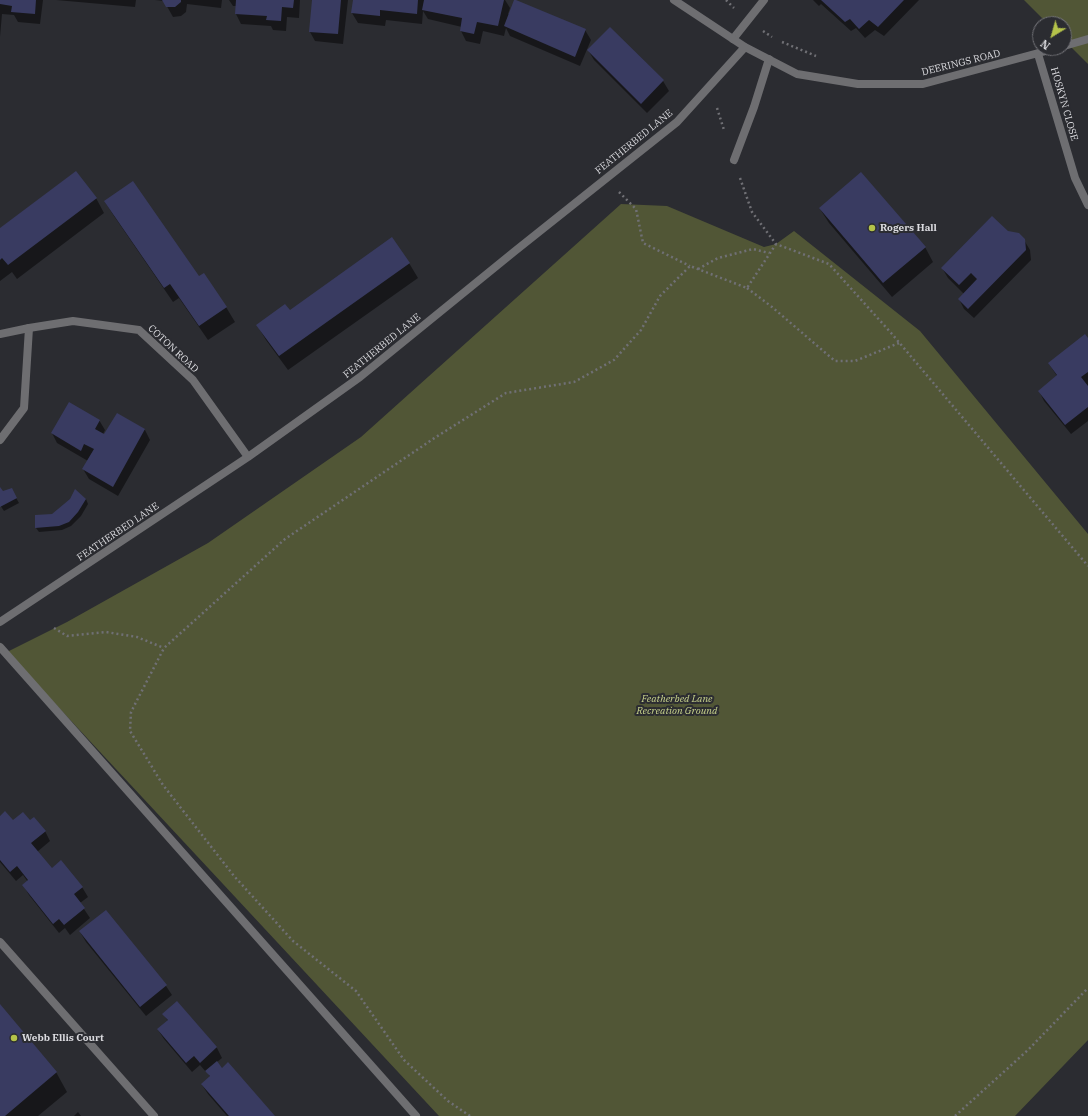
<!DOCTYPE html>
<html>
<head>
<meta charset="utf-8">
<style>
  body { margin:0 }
  #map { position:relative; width:1088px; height:1116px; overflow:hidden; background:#2b2c31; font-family:"IBM Plex Serif",serif }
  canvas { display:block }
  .north { position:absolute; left:1032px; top:16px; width:40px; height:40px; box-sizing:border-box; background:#2b2c31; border:1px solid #727277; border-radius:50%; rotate:217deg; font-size:11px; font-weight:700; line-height:16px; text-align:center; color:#dcdce0 }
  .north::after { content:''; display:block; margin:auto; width:14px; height:18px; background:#b4c24a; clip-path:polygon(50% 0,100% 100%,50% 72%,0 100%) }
</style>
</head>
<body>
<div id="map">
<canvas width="1088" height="1116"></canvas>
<div class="north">N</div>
</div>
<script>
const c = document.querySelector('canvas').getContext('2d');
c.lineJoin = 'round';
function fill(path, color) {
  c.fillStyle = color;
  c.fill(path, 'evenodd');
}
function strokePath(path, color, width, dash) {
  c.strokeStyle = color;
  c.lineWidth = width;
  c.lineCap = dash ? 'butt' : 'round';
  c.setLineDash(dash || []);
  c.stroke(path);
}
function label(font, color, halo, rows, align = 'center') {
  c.font = font + ' "IBM Plex Serif",serif';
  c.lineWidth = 4;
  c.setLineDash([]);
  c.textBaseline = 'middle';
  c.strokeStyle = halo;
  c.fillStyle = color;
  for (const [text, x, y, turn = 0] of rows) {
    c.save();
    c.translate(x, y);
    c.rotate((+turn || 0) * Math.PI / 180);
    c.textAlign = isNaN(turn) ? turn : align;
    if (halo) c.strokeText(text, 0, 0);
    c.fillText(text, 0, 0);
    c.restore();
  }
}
fill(new Path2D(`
  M 1024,0 L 1088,0 L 1088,64 L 1064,40 L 1064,24 L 1048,24 Z
  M 621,204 L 667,206 L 764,247 L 776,244 L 794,231 L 920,331 L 1088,534 L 1088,1040 L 1015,1116 L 439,1116 L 7,652 L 67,622 L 208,543 L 361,437 Z`), '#515636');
fill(new Path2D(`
  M 0,0 L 43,0 L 40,24 L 18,22 L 14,15 L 2,14 L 0,37 Z
  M 56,0 L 136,0 L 135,7 Z
  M 155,0 L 222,0 L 221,8 L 187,4 L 186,12 L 181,16 L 173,17 L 164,1 Z
  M 229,0 L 300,0 L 299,18 L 287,17 L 286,31 L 273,30 L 271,26 L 241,24 L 236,14 L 236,6 L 233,6 Z
  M 313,0 L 348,0 L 343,44 L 315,41 L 310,32 Z
  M 354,0 L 505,0 L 510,8 L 508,14 L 585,30 L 591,40 L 580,66 L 510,36 L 506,28 L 504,36 L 483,31 L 480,44 L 466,41 L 461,31 L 462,27 L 428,19 L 423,11 L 422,24 L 386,20 L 385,26 L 358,23 L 352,13 Z
  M 813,0 L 919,0 L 884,36 L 875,30 L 865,38 L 856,28 L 851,31 L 821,4 L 819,6 Z
  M 610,28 L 663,81 L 669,91 L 647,113 L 594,60 L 588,50 Z
  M 96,198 L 104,213 L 17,279 L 12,272 L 0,281 L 0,229 Z
  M 105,202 L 199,277 L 226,307 L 235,322 L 208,340 L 179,298 L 173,302 L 114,216 Z
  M 820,209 L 925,247 L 933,262 L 892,297 L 829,223 Z
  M 1007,232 L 1024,240 L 1030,250 L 1031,260 L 974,318 L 964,309 L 959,299 L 964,294 L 948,278 L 942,268 Z
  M 409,263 L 418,278 L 288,370 L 266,340 L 257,325 Z
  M 1088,340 L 1088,386 L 1087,387 L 1088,388 L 1088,421 L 1071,434 L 1044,401 L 1039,391 L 1057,376 L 1049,364 Z
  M 117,414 L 145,430 L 150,440 L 118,496 L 89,479 L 83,469 L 88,461 L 57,443 L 52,433 L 99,420 L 105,430 L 103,434 L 105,436 Z
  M 0,489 L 2,492 L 11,489 L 19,503 L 4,511 L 0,505 Z
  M 86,499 L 88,504 L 81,516 L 71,526 L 62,530 L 39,532 L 36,528 L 52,515 Z
  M 0,817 L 12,822 L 30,822 L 45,831 L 50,841 L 37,852 L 51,870 L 82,887 L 88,897 L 80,903 L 90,918 L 70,935 L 65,928 L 59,933 L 29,895 L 23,885 L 28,882 L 23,875 L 16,881 L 0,862 Z
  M 80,932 L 166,986 L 172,995 L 146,1016 L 86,942 Z
  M 177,1002 L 217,1048 L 222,1058 L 217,1062 L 222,1069 L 273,1116 L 227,1116 L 208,1094 L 202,1085 L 210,1077 L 207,1071 L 206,1072 L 200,1065 L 192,1072 L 164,1039 L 158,1030 L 168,1021 L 163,1014 Z
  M 0,1006 L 56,1072 L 67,1092 L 38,1116 L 0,1116 Z
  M 78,1112 L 81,1116 L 74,1116 Z`), '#0007');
fill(new Path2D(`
  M 0,0 L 36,0 L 35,14 L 11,12 L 12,6 L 0,4 Z
  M 162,0 L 181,0 L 181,2 L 175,7 L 166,7 Z
  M 236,0 L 294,0 L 293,8 L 282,7 L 281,21 L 266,20 L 267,16 L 235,14 Z
  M 312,0 L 341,0 L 338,34 L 309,32 Z
  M 353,0 L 418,0 L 417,14 L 380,10 L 380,16 L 351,13 Z
  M 424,0 L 504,0 L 498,26 L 477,22 L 474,34 L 460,31 L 462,18 L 422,10 Z
  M 514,0 L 516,0 L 586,29 L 575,57 L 504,26 Z
  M 821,0 L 904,0 L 878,27 L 869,20 L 859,29 L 850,19 L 845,22 Z
  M 610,27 L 664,80 L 641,104 L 587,50 Z
  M 76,171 L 97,198 L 8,265 L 2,258 L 0,260 L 0,228 Z
  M 861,172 L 926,247 L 883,283 L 819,208 Z
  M 133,181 L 199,276 L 204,273 L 227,307 L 199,326 L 170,284 L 164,288 L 104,201 Z
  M 992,216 L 1008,231 L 1019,233 L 1025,239 L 1026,250 L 968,309 L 958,299 L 977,279 L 971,273 L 959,285 L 941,268 Z
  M 392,237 L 410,263 L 279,356 L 256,325 L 285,304 L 290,310 Z
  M 1085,334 L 1088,338 L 1088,372 L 1081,377 L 1088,386 L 1088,407 L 1065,425 L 1038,391 L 1057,375 L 1048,363 Z
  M 69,402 L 100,420 L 95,429 L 104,434 L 117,413 L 145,429 L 113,487 L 82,469 L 94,449 L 84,444 L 81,451 L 51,433 Z
  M 0,487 L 3,491 L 12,488 L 17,498 L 0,507 Z
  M 75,489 L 86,499 L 78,512 L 69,522 L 59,526 L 35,528 L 35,515 L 52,514 L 70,499 Z
  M 5,811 L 13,820 L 23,812 L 30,820 L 34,817 L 46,831 L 31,843 L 52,868 L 61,860 L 83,887 L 74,894 L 85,908 L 64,925 L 59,919 L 53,924 L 22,885 L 28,880 L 17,866 L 10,872 L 0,860 L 0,816 Z
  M 106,910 L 167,985 L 140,1007 L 79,931 Z
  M 177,1001 L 217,1047 L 200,1063 L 194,1056 L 186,1063 L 157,1029 L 168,1020 L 162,1014 Z
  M 0,1004 L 57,1072 L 5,1116 L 0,1116 Z
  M 217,1061 L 222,1068 L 228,1062 L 275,1116 L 229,1116 L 201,1084 L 210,1076 L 205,1071 Z`), '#393b61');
strokePath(new Path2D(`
  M 726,0 L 734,8
  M 763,31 L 772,37
  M 782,42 L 816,56
  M 717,108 L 724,130
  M 740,178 L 752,212 L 776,244 L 829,264 L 892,334 L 1088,566
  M 619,192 L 636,209 L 643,243 L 690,266
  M 698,269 L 718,258 L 753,249 L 769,253
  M 747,288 L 772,307 L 835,361 L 855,361 L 899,343
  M 54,628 L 67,636 L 106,632 L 137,637 L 164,648
  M 470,1116 L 448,1101 L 404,1060 L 356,991 L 293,941 L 234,876 L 163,785 L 130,731 L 131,712 L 164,648 L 285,539 L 436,437 L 506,393 L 574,382 L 614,360 L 641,330 L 660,296 L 690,266 L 747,288 L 776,244
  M 955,1116 L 1028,1050 L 1088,988`), '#707075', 2.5, [2, 3]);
strokePath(new Path2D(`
  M 733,39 L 764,0
  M 734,160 L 754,107 L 769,59
  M 0,440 L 24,408 L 29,328
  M 0,647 L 416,1116`), '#6e6e71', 8);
strokePath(new Path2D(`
  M 674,0 L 745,47 L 797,74 L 858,84 L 923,84 L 1057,48
  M 1064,46 L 1088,39
  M 1038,54 L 1075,178 L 1088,205
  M 0,334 L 29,328 L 73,321 L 139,330 L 193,380 L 248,457
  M 0,622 L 248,457 L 360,377 L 515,251 L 677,122 L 745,47
  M 0,942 L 154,1116`), '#6e6e71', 8);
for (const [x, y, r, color] of [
  [872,228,4,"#b4c24a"],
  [14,1038,4,"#b4c24a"]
]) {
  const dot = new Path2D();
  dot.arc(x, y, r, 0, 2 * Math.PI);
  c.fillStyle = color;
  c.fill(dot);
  strokePath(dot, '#2b2c31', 1.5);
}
label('10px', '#dcdce0', '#2b2c31', [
  ["DEERINGS ROAD",961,63,-14],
  ["HOSKYN CLOSE",1064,104,74],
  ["FEATHERBED LANE",634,142,-39],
  ["FEATHERBED LANE",382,346,-39],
  ["COTON ROAD",173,349,43],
  ["FEATHERBED LANE",118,532,-34]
]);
label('bold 10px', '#dcdce0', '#2b2c31', [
  ["Rogers Hall",880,228],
  ["Webb Ellis Court",22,1038]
], 'left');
label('italic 10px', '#cad58d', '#2b2c31', [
  ["Featherbed Lane",677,699],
  ["Recreation Ground",677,711]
]);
</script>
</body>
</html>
